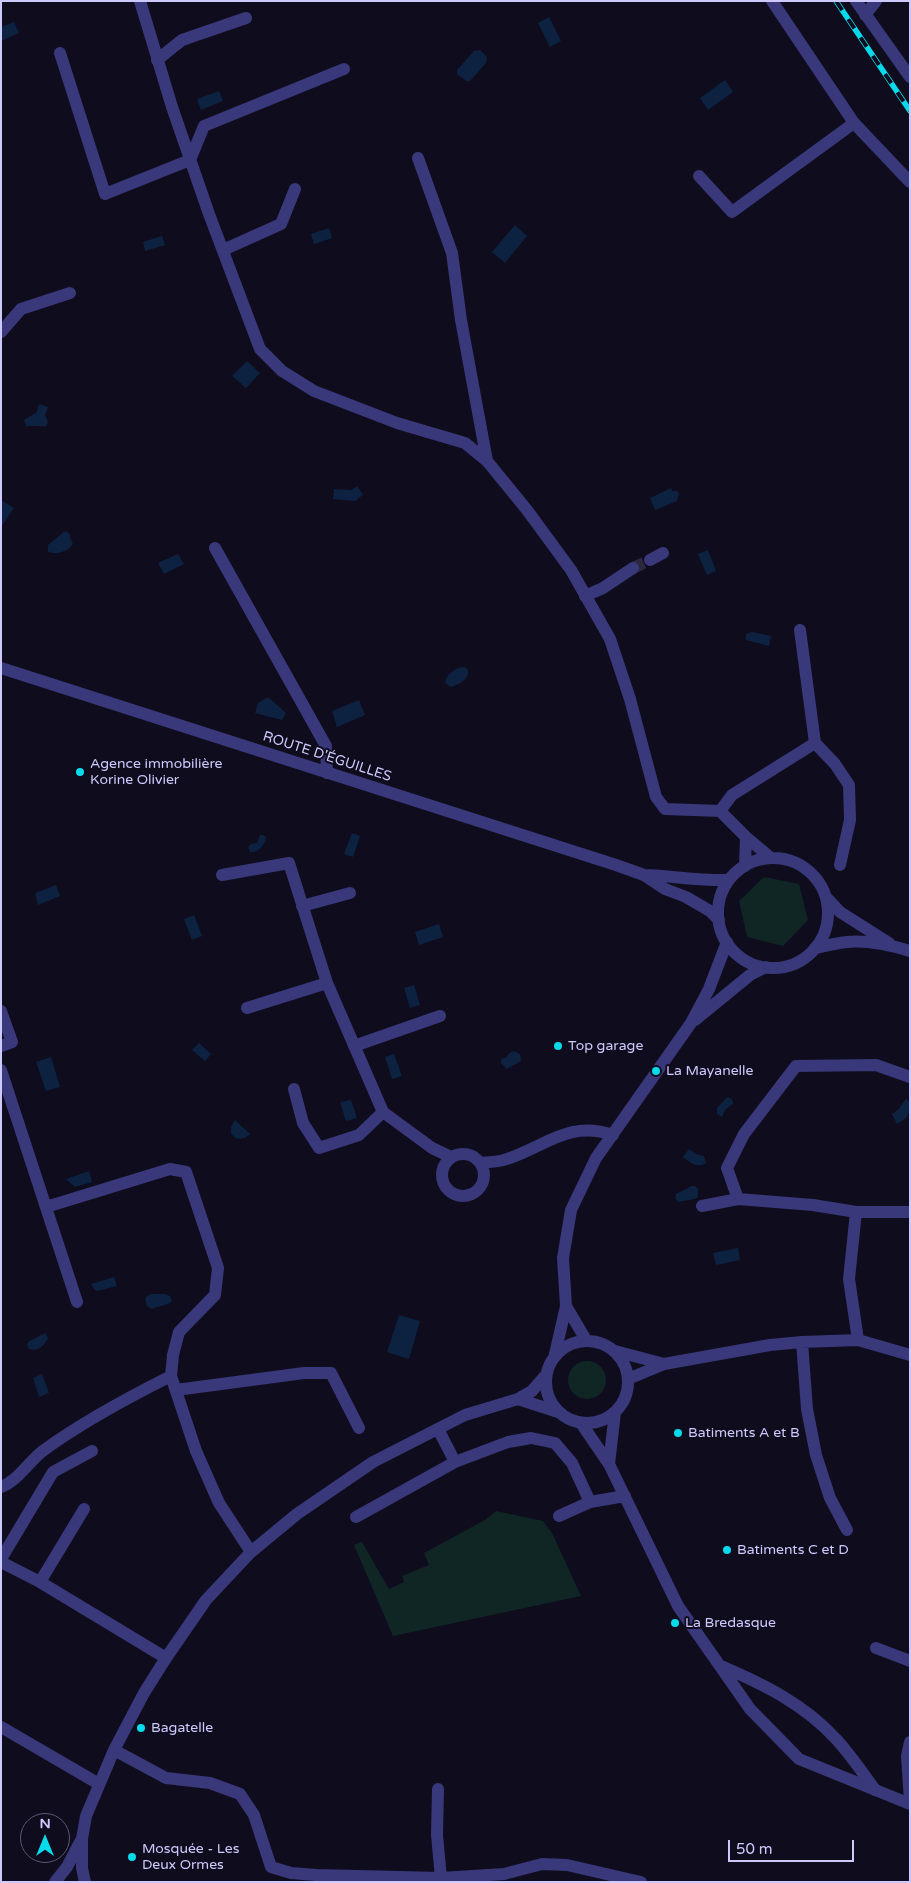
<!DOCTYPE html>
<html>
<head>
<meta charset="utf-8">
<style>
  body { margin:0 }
  #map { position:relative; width:911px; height:1883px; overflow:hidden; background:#0f0c1d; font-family:"Varela Round",sans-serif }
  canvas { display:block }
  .frame { position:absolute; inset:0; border:2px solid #cec9fd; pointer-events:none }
  .north { position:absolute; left:20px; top:1813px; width:50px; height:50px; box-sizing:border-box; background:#0f0c1d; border:1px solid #5b5877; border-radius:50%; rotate:0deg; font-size:14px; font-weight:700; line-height:20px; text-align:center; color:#cec9fd }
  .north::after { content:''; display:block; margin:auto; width:18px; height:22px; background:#07daeb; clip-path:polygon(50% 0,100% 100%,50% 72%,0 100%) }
  .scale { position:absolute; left:728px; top:1840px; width:126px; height:22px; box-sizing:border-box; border:2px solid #cec9fd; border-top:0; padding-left:6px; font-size:15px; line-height:18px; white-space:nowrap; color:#cec9fd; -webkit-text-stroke:4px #0f0c1d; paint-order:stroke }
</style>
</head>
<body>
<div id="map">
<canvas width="911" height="1883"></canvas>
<div class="frame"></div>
<div class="north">N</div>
<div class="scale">50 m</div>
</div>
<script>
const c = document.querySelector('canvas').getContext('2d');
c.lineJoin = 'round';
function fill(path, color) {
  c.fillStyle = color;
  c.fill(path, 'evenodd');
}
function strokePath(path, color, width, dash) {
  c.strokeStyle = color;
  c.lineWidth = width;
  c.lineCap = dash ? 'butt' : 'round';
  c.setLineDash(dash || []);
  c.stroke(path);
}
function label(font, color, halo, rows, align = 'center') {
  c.font = font + ' "Varela Round",sans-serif';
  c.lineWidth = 4;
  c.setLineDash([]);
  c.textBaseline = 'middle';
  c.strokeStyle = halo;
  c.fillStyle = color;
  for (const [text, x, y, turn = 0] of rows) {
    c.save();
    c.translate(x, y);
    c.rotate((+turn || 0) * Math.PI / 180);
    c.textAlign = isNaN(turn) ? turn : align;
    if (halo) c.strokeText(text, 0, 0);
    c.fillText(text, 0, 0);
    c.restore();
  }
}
fill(new Path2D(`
  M 764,877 L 799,884 L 808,920 L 783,946 L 747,937 L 739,901 Z
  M568 1380a19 19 0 1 1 38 0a19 19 0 1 1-38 0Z
  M 496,1511 L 543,1521 L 552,1533 L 581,1596 L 393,1636 L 354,1545 L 362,1542 L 389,1589 L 404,1582 L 402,1576 L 429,1565 L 424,1553 L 485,1520 Z`), '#0f2625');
fill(new Path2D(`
  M 549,17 L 561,41 L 550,47 L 538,23 Z
  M 14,22 L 19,33 L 1,41 L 1,27 Z
  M 480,50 L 487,57 L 486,63 L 470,81 L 466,81 L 457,74 L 457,70 L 474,51 Z
  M 725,80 L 733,92 L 708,110 L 700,98 Z
  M 219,91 L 223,101 L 201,110 L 197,99 Z
  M 515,225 L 527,236 L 505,263 L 492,252 Z
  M 329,228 L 332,238 L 314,244 L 311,234 Z
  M 162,236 L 165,245 L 145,251 L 143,242 Z
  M 247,361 L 260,373 L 246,388 L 232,376 Z
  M 39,404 L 48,407 L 45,415 L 48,422 L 46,426 L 26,426 L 24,420 L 37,412 Z
  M 357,486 L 363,495 L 355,501 L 333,499 L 334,489 L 352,490 Z
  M 671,488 L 672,491 L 677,491 L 679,493 L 677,501 L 655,510 L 650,498 Z
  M 1,500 L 14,508 L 1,527 Z
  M 65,531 L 70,534 L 70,538 L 73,544 C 68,552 56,555 48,552 L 48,545 Z
  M 708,550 L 716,571 L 707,575 L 698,554 Z
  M 178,554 L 184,564 L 164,574 L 158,563 Z
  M 752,632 L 771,636 L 769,646 L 746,640 L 746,634 Z
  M 465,667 L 468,670 L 468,674 C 465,682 458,685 450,687 L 445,682 C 447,673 457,667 465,667 Z
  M 268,697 L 286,713 L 282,720 L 255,713 L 258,703 Z
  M 359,700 L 365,715 L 337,727 L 332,711 Z
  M 352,833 L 360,836 L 353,857 L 344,854 Z
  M 260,835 L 263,835 L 266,837 C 265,845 259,853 250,852 L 248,847 L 251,844 L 257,843 Z
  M 56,885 L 60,896 L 38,905 L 35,893 Z
  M 194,915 L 202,936 L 192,940 L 184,919 Z
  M 439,924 L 443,937 L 419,945 L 415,932 Z
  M 414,985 L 420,1005 L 410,1008 L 404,988 Z
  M 199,1043 L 211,1054 L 205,1061 L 192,1050 Z
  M 514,1051 L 520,1054 L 521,1061 L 507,1069 L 501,1063 L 501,1059 L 507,1057 L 508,1054 Z
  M 394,1054 L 402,1076 L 392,1079 L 385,1057 Z
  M 51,1057 L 60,1087 L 46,1091 L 36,1062 Z
  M 727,1097 L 732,1099 L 733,1104 L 726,1109 L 722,1117 L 717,1114 L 717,1108 Z
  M 906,1099 L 910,1102 C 910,1114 908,1118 897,1124 L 892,1114 L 898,1110 Z
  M 351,1100 L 357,1118 L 346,1121 L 340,1102 Z
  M 235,1120 L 250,1134 L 245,1138 L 237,1139 L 231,1134 L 231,1127 Z
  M 689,1149 L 698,1155 L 704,1156 L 706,1163 C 697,1169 690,1162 683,1157 Z
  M 89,1171 L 92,1182 L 75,1187 L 66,1179 Z
  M 692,1186 L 695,1186 L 698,1189 L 698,1197 L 695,1199 L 678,1202 L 675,1198 L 676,1194 Z
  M 738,1248 L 740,1260 L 716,1265 L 713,1253 Z
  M 114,1277 L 117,1286 L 97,1291 L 94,1289 L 91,1284 Z
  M 151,1294 L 165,1294 L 170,1296 L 172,1301 C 166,1307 159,1305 152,1309 L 147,1306 L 145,1299 L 147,1296 Z
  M 399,1315 L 420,1321 L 409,1359 L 387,1352 Z
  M 45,1333 L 48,1338 C 44,1346 39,1352 29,1349 L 27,1345 L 28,1342 Z
  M 42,1374 L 49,1393 L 39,1397 L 33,1378 Z`), '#0d2240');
strokePath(new Path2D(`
  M 633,568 L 650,560`), '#2c283f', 12, [12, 6]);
strokePath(new Path2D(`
  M 140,1 L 172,107 L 209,214 L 260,349 L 282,371 L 314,391 L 397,423 L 465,443 L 487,461 L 527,510 L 571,570 L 610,639 L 630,699 L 656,797 L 665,809 L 720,811 L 746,837
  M 772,1 L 854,123 L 910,182
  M 856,1 L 910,77
  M 865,15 L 876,1
  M 60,53 L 105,194 L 190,160 L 204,126 L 344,69
  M 157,60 L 182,40 L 246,18
  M 418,158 L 452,253 L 461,320 L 487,461
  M 699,176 L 732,212 L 854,123
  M 223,250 L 281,224 L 295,189
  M 1,332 L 21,309 L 70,293
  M 215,548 L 326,746 L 327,773
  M 650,560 L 663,553
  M 585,596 L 603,588 L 633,568
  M 800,630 L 815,743 L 835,764 L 849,785 L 850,820 L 840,865
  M 1,668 L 616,865 L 644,875 L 665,889 L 686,897 L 710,911 L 719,920
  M 720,811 L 732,795 L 815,743
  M718 913a55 55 0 1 1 110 0a55 55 0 1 1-110 0Z
  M 745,866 L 746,837 L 771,858
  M 222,875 L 289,863 L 327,983 L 383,1112 L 432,1148 L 451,1157
  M 645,875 C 673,876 700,881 729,880
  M 826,897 L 840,912 L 889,943
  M 302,906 L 350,893
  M 815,948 C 826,946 836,943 847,942 C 868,940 890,945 910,951
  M 247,1008 L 327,983
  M 1,1011 L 12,1042 L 1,1046
  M 695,1020 L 750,975 L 766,967
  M 354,1046 L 440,1016
  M 1,1070 L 77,1302
  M 294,1089 L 303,1123 L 319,1148 L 359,1135 L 383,1112
  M442 1175a21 21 0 1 1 42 0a21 21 0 1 1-42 0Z
  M 480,1163 C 489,1162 499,1162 507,1159 C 546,1146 569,1120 613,1135
  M 738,1199 L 727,1168 L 744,1134 L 796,1066 L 876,1065 L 910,1077
  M 702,1206 L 738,1199 L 813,1205 L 856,1212 L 910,1212
  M 46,1207 L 170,1169 L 186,1172 L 218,1268 L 215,1295 L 179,1332 L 173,1355 L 171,1376
  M 856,1212 L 849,1279 L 858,1340
  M 566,1306 L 586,1340
  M546 1382a41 41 0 1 1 82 0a41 41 0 1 1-82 0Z
  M 802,1342 L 807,1409 L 816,1455 L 830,1498 L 847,1530
  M 615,1351 L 664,1364
  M 555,1354 L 566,1306 L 563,1258 L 571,1210 L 596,1158 L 691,1023 L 709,989 L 727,942
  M 628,1379 L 664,1364 L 770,1345 L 802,1342 L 858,1340 L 910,1355
  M 176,1390 L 304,1373 L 331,1373 L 359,1428
  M 518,1399 L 558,1412
  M 581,1423 L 609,1464 L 678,1606 L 750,1709 L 799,1759 L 910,1804
  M 438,1429 L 455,1462
  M 609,1464 L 615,1412
  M 1,1487 C 18,1481 29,1461 44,1450 C 84,1421 127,1398 171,1376 L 196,1451 L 219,1503 L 251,1552
  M 84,1509 L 40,1582 L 166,1658
  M 559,1516 L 590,1502 L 625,1496
  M 356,1517 L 455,1462 L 508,1442 L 531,1438 L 555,1443 L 572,1463 L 590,1502
  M 1,1559 L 53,1472 L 92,1451
  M 1,1562 L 40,1582
  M 876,1648 L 910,1661
  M 721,1666 C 763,1684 804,1704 836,1739 C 850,1754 863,1773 875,1790
  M 1,1727 L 99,1784
  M 910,1742 L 907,1756 L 910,1801
  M 114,1750 L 166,1778 L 210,1783 L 240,1794 L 254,1815 L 271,1867 L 291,1873 L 316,1875 L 441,1878 L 504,1874 L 542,1864 L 567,1865 L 641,1882
  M 438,1789 L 437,1835 L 441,1878
  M 55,1882 L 67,1867 L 80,1842
  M 85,1882 L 82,1868 L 82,1839 L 86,1816 L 114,1750 L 144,1693 L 166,1658 L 206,1600 L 251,1552 L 297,1514 L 373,1462 L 465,1415 L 518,1399 L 532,1391 L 545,1376`), '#39387a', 12);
const rail = new Path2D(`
  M 836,1 L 910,111`);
strokePath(rail, '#07daeb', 5.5);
strokePath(rail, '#0f0c1d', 4, [11]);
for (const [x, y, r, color] of [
  [80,772,5,"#07daeb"],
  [558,1046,5,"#07daeb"],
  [656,1071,5,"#07daeb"],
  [678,1433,5,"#07daeb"],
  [727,1550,5,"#07daeb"],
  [675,1623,5,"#07daeb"],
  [141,1728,5,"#07daeb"],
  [132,1857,5,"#07daeb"]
]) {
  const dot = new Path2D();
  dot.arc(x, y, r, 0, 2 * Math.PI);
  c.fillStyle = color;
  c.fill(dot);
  strokePath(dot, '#0f0c1d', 2);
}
label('14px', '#cec9fd', '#0f0c1d', [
  ["ROUTE D'ÉGUILLES",327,757,18]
]);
label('14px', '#cec9fd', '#0f0c1d', [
  ["Agence immobilière",90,764],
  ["Korine Olivier",90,780],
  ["Top garage",568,1046],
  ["La Mayanelle",666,1071],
  ["Batiments A et B",688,1433],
  ["Batiments C et D",737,1550],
  ["La Bredasque",685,1623],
  ["Bagatelle",151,1728],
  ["Mosquée - Les",142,1849],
  ["Deux Ormes",142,1865]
], 'left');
</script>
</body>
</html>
